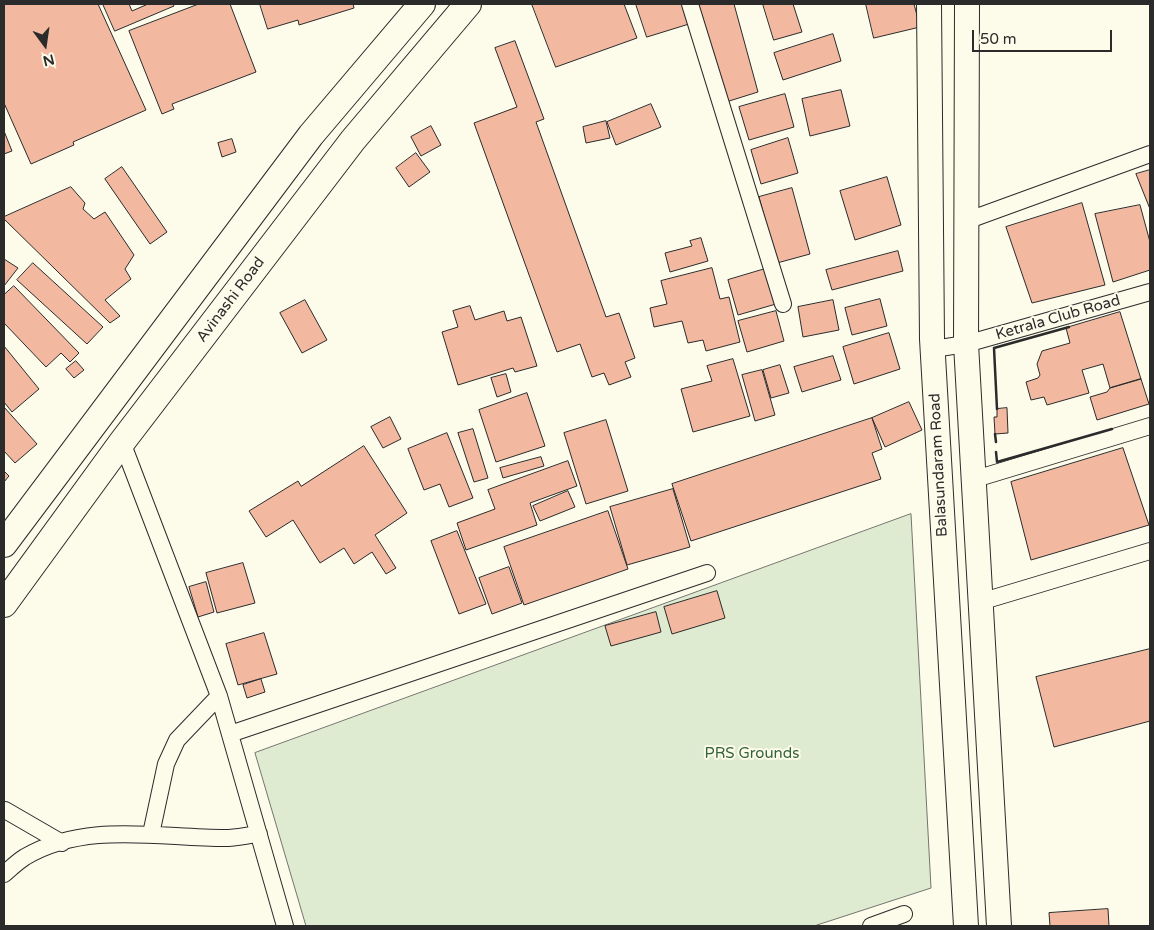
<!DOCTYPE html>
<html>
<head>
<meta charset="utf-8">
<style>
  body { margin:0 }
  #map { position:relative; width:1154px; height:930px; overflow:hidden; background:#fdfbea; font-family:"Varela Round",sans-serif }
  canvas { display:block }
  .frame { position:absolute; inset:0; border:5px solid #2b2b2b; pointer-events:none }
  .north { position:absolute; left:20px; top:20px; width:50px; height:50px; -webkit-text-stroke:4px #fdfbea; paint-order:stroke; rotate:166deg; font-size:14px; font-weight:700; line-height:20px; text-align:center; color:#2b2b2b }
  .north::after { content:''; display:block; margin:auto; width:18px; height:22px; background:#2b2b2b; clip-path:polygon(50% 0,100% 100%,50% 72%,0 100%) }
  .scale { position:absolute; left:972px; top:30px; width:140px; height:22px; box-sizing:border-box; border:2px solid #2b2b2b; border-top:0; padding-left:6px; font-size:15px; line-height:18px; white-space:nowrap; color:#2b2b2b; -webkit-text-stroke:4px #fdfbea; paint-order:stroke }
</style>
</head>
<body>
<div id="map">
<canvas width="1154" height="930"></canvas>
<div class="frame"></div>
<div class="north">N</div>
<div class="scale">50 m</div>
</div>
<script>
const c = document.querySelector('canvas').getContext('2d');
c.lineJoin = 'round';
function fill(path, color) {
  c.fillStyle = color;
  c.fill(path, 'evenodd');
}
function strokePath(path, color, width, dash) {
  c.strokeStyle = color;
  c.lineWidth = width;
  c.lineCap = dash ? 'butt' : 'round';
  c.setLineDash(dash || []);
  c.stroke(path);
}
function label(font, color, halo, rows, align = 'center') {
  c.font = font + ' "Varela Round",sans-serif';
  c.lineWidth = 4;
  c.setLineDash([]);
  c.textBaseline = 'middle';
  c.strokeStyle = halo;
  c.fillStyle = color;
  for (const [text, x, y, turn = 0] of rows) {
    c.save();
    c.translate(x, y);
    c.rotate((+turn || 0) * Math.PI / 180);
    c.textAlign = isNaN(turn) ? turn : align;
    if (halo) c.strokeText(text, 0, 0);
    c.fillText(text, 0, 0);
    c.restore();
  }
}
const green = new Path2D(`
  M 911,514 L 931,888 L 814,926 L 306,926 L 255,753 Z`);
fill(green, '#deebd1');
strokePath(green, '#74746e', 1);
const building = new Path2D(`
  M 4,4 L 98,4 L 146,110 L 73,142 L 74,145 L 31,164 L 4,103 Z
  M 103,4 L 129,4 L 132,11 L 148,4 L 173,4 L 174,6 L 115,31 Z
  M 199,4 L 230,4 L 256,72 L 172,104 L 174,109 L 162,114 L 129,31 Z
  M 260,4 L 353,4 L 354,8 L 299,25 L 298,20 L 268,29 Z
  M 532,4 L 624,4 L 637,38 L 556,67 Z
  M 636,4 L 683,4 L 689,24 L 647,37 Z
  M 699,4 L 734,4 L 758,92 L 726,102 Z
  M 763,4 L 793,4 L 802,32 L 774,40 Z
  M 866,4 L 914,4 L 920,27 L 874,38 Z
  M 833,34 L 841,61 L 783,80 L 774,53 Z
  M 515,41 L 544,119 L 536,122 L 606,317 L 619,313 L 635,358 L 625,362 L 631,377 L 609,385 L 604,373 L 592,377 L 580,344 L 557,352 L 474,123 L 517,107 L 495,48 Z
  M 841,90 L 850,126 L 810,136 L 802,99 Z
  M 785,94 L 794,127 L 749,140 L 739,107 Z
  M 651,104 L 661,127 L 616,145 L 607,122 Z
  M 606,121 L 610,138 L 586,143 L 583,127 Z
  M 431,126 L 441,145 L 421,156 L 411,137 Z
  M 4,131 L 12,151 L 4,154 Z
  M 788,138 L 798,173 L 761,184 L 751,150 Z
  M 232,139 L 236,152 L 222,157 L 218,143 Z
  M 416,153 L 430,172 L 409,187 L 396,168 Z
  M 122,167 L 167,232 L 150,244 L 105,179 Z
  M 1150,170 L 1150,209 L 1136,174 Z
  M 887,177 L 901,225 L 855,240 L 840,191 Z
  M 71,187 L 85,203 L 83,209 L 94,219 L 105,212 L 134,255 L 125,269 L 131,279 L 105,300 L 120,316 L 110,323 L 4,219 L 4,217 Z
  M 792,188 L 810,254 L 777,263 L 759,197 Z
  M 1082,203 L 1105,285 L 1032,303 L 1006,227 Z
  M 1140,205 L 1150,242 L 1150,270 L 1113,282 L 1095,214 Z
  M 701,238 L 708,261 L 670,272 L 665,253 L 692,246 L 690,241 Z
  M 898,251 L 903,271 L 832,290 L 826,270 Z
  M 4,259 L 18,268 L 4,286 Z
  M 33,263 L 103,327 L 87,344 L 17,280 Z
  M 712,268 L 720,299 L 729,297 L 740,342 L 706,351 L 703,340 L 688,343 L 682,321 L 654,327 L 650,308 L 667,304 L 661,281 Z
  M 765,269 L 776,304 L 738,315 L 728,280 Z
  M 14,286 L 79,353 L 70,362 L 61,353 L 46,367 L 4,323 L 4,295 Z
  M 880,299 L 887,326 L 852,335 L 845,308 Z
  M 305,300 L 327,340 L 302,353 L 280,313 Z
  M 833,300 L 839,330 L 803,337 L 798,307 Z
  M 470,306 L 475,320 L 504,311 L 507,321 L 521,317 L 537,366 L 515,372 L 513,368 L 458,385 L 442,332 L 458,327 L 453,311 Z
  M 776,311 L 784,341 L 747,352 L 738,321 Z
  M 1120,312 L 1141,379 L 1110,388 L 1103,364 L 1082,370 L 1089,393 L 1047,405 L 1044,397 L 1031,400 L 1026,382 L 1038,378 L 1040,375 L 1037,364 L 1042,351 L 1070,343 L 1066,328 Z
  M 889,333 L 900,369 L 854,384 L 843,347 Z
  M 4,346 L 39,389 L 12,412 L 4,402 Z
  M 833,356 L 841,380 L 802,392 L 794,367 Z
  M 733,359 L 750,416 L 693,432 L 681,389 L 712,381 L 707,366 Z
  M 76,361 L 84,370 L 74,378 L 66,369 Z
  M 780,365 L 789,393 L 771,398 L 763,370 Z
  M 762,370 L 775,415 L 755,421 L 742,375 Z
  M 506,374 L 511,392 L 497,397 L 491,378 Z
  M 1141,379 L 1149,404 L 1097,420 L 1090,397 L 1107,392 L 1110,388 Z
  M 527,393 L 545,446 L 496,462 L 479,410 Z
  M 909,402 L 922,430 L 885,447 L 872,418 Z
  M 4,407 L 37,444 L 15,463 L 4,451 Z
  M 1007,408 L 1008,433 L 995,434 L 994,417 L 997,417 L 997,409 Z
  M 390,417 L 401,439 L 383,448 L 371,427 Z
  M 872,418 L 882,449 L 872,453 L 881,479 L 691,541 L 672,484 Z
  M 606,420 L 628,491 L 586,504 L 564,433 Z
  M 473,429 L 488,478 L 474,482 L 458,433 Z
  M 447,433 L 473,498 L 449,507 L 440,484 L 424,490 L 408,449 Z
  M 364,446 L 407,513 L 375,535 L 396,568 L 386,574 L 372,552 L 354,564 L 344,548 L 320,563 L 293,520 L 266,537 L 249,511 L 298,481 L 301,486 Z
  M 1123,448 L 1149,525 L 1031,560 L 1011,482 Z
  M 541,457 L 544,466 L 503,478 L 500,468 Z
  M 568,461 L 577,486 L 530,503 L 537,525 L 466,550 L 457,523 L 495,509 L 488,490 Z
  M 4,471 L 9,476 L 4,482 Z
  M 673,489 L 690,547 L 627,565 L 610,507 Z
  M 568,491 L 575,507 L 540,521 L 533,506 Z
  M 608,511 L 628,569 L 524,605 L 504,547 Z
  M 457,531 L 486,604 L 459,614 L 431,541 Z
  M 243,563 L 255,603 L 217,613 L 206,573 Z
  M 509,567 L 522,603 L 492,614 L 479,578 Z
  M 206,582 L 214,612 L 198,617 L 189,587 Z
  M 717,591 L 725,618 L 672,634 L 664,607 Z
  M 656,612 L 661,632 L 611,646 L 605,626 Z
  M 264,633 L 277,674 L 238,685 L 226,644 Z
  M 1150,649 L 1150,721 L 1054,747 L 1036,677 Z
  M 261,679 L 265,692 L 247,698 L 243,685 Z
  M 1108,909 L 1109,926 L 1050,926 L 1049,913 Z`);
fill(building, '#f2b8a0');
strokePath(building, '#2b2b2b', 1);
const street = new Path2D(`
  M 690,4 L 783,304
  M 966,221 L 1150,154
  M 933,349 L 966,344 L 1150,292
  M 122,442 L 219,696 L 285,926
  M 972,480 L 1150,426
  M 980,602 L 1150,551
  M 230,734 L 707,573
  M 5,810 L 62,843
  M 151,834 L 166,764 L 177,740 L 219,696
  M 4,874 C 10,869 17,862 25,857 C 86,821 158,838 225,838 C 236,838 248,835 259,834
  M 871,926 L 904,914`);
const secondary = new Path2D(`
  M 929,4 L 932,339 L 966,926
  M 967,4 L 966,344 L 999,926`);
const primary = new Path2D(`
  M 4,544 L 311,135 L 422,4
  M 4,604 L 122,442 L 353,140 L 468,4`);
strokePath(street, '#2b2b2b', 18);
strokePath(secondary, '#2b2b2b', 26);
strokePath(primary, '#2b2b2b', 28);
strokePath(street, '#fdfbea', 16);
strokePath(secondary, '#fdfbea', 24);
strokePath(primary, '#fdfbea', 26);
strokePath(new Path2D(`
  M 997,409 L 994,348 L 1069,327
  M 995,434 L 996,442
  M 996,452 L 997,462 L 1112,429`), '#2b2b2b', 2.5);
label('15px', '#2b2b2b', '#fdfbea', [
  ["Avinashi Road",231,300,-53],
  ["Ketrala Club Road",1058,318,-16],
  ["Balasundaram Road",939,465,-93]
]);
label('15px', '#34623c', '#fdfbea', [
  ["PRS Grounds",752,754]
]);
</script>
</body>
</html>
